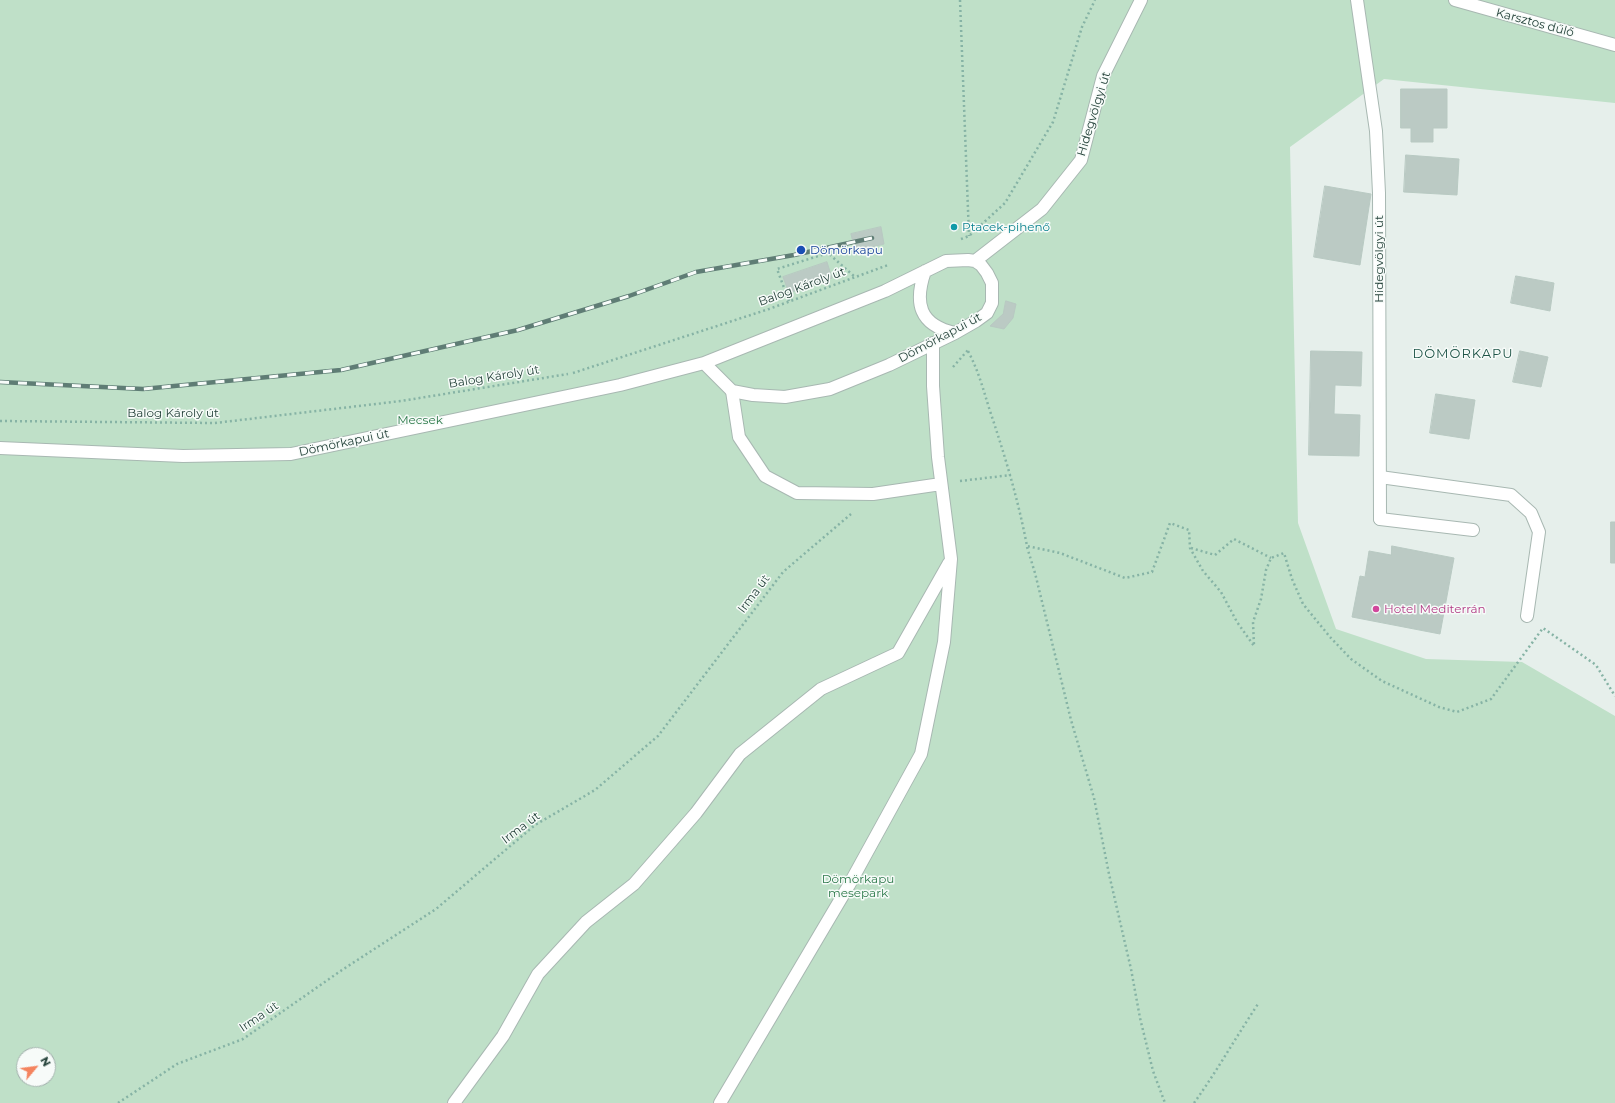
<!DOCTYPE html>
<html>
<head>
<meta charset="utf-8">
<style>
  body { margin:0 }
  #map { position:relative; width:1615px; height:1103px; overflow:hidden; background:#e6efeb; font-family:Montserrat,sans-serif }
  canvas { display:block }
  .north { position:absolute; left:16px; top:1047px; width:40px; height:40px; box-sizing:border-box; background:#f7fbf9; border:1px solid #a3b1ad; border-radius:50%; rotate:61deg; font-size:11px; font-weight:700; line-height:16px; text-align:center; color:#24423a }
  .north::after { content:''; display:block; margin:auto; width:14px; height:18px; background:#f4845f; clip-path:polygon(50% 0,100% 100%,50% 72%,0 100%) }
</style>
</head>
<body>
<div id="map">
<canvas width="1615" height="1103"></canvas>
<div class="north">N</div>
</div>
<script>
const c = document.querySelector('canvas').getContext('2d');
c.lineJoin = 'round';
function fill(path, color) {
  c.fillStyle = color;
  c.fill(path, 'evenodd');
}
function strokePath(path, color, width, dash) {
  c.strokeStyle = color;
  c.lineWidth = width;
  c.lineCap = dash ? 'butt' : 'round';
  c.setLineDash(dash || []);
  c.stroke(path);
}
function label(font, color, halo, rows, align = 'center') {
  c.font = font + ' Montserrat,sans-serif';
  c.lineWidth = 3;
  c.setLineDash([]);
  c.textBaseline = 'middle';
  c.strokeStyle = halo;
  c.fillStyle = color;
  for (const [text, x, y, turn = 0] of rows) {
    c.save();
    c.translate(x, y);
    c.rotate((+turn || 0) * Math.PI / 180);
    c.textAlign = isNaN(turn) ? turn : align;
    if (halo) c.strokeText(text, 0, 0);
    c.fillText(text, 0, 0);
    c.restore();
  }
}
fill(new Path2D(`
  M 0,0 L 1615,0 L 1615,103 L 1384,79 L 1290,147 L 1298,523 L 1336,629 L 1426,659 L 1522,662 L 1615,716 L 1615,1103 L 0,1103 ZM 24,1055 L 48,1055 L 48,1079 L 24,1079 Z`), '#bfe0c8');
const building = new Path2D(`
  M 1401,89 L 1447,89 L 1447,128 L 1433,128 L 1433,142 L 1411,142 L 1411,128 L 1401,128 Z
  M 1406,155 L 1459,159 L 1457,195 L 1404,192 Z
  M 1325,186 L 1371,194 L 1360,265 L 1314,257 Z
  M 881,227 L 884,244 L 855,251 L 851,234 Z
  M 827,262 L 832,278 L 789,293 L 783,277 Z
  M 1516,276 L 1554,283 L 1550,311 L 1511,303 Z
  M 1006,301 L 1016,304 L 1013,318 L 1004,329 L 990,326 L 1003,314 Z
  M 1311,351 L 1362,352 L 1361,386 L 1335,385 L 1334,414 L 1360,415 L 1359,456 L 1309,455 Z
  M 1520,351 L 1548,357 L 1541,387 L 1513,382 Z
  M 1436,394 L 1475,400 L 1469,439 L 1430,433 Z
  M 1611,522 L 1615,522 L 1615,563 L 1611,563 Z
  M 1392,546 L 1454,558 L 1440,634 L 1352,617 L 1360,576 L 1365,577 L 1369,551 L 1391,555 Z`);
fill(building, '#bbcac4');
strokePath(building, '#b8c9c2', 1);
const service = new Path2D(`
  M 732,391 L 739,437 L 765,476 L 797,493 L 873,494 L 941,484
  M 1380,477 L 1511,495 L 1531,513 L 1539,532 L 1527,616
  M 1380,519 L 1473,530
  M 454,1103 L 503,1036 L 538,974 L 586,922 L 634,884 L 696,813 L 740,754 L 821,689 L 898,653 L 949,563
  M 720,1103 L 849,885 L 921,754 L 944,642 L 951,559 L 938,457 L 933,386 L 933,343`);
const minor = new Path2D(`
  M 1357,0 L 1376,131 L 1379,193 L 1380,519
  M 1455,0 L 1615,45
  M 975,261 L 1042,209 L 1081,160 L 1103,76 L 1141,0
  M 925,271 C 914,303 919,325 955,333
  M 0,448 L 183,456 L 291,454 L 620,385 L 704,363 L 885,291 L 946,261 L 968,260 L 975,261 L 981,265 L 987,273 L 992,283 L 992,303 L 987,313 L 976,321 L 955,333 L 889,365 L 830,389 L 785,397 L 753,395 L 732,391 L 704,363`);
strokePath(service, '#a8b8b2', 14);
strokePath(minor, '#a8b8b2', 14);
strokePath(new Path2D(`
  M 960,0 L 969,236
  M 961,239 L 969,236 L 1005,203 L 1053,122 L 1082,27 L 1095,0
  M 789,301 L 777,269 L 828,253 L 855,277
  M 968,351 C 979,372 983,389 990,411 C 1005,456 1018,499 1027,546 L 1060,553 L 1125,578 L 1152,572 L 1170,523 L 1189,530 L 1190,548 L 1203,571 L 1221,592 L 1237,622 L 1254,646 L 1253,622 L 1261,599 L 1266,570 L 1271,558 L 1284,553 L 1292,579 L 1303,604 L 1330,637 L 1351,659 L 1382,681 L 1439,707 L 1457,712 L 1491,699 L 1543,628 L 1596,665 L 1615,696
  M 953,367 L 968,350
  M 573,373 L 769,309 L 888,265
  M 0,421 L 215,423 L 401,401 L 568,374
  M 960,481 L 1011,475
  M 1027,547 L 1035,573 L 1071,720 L 1094,798 L 1109,874 L 1131,969 L 1140,1018 L 1153,1071 L 1165,1103
  M 1191,548 L 1215,555 L 1234,539 L 1271,558
  M 118,1103 L 177,1064 L 243,1039 L 342,970 L 436,909 L 535,825 L 595,790 L 658,736 L 783,572 L 851,514
  M 1194,1103 C 1217,1071 1236,1037 1258,1004`), '#86b3a5', 2.5, [2, 3]);
strokePath(service, '#fff', 12);
strokePath(minor, '#fff', 12);
const rail = new Path2D(`
  M 0,382 L 143,389 L 341,370 L 518,330 L 629,296 L 696,272 L 794,255 L 872,238`);
strokePath(rail, '#5f7d75', 4.5);
strokePath(rail, '#f7fbf9', 3, [9]);
for (const [x, y, r, color] of [
  [954,227,4,"#0f9aa8"],
  [801,250,5,"#1a4fb4"],
  [1376,609,4,"#d1479c"]
]) {
  const dot = new Path2D();
  dot.arc(x, y, r, 0, 2 * Math.PI);
  c.fillStyle = color;
  c.fill(dot);
  strokePath(dot, '#f7fbf9', 1.5);
}
label('12px', '#24423a', '#f7fbf9', [
  ["Karsztos dűlő",1535,23,15],
  ["Hidegvölgyi út",1094,114,-73],
  ["Hidegvölgyi út",1379,259,-90],
  ["Balog Károly út",802,287,-20],
  ["Dömörkapui út",940,338,-28],
  ["Balog Károly út",494,377,-9],
  ["Balog Károly út",173,413],
  ["Dömörkapui út",344,443,-12],
  ["Irma út",754,594,-53],
  ["Irma út",521,828,-37],
  ["Irma út",259,1017,-34]
]);
label('12px', '#0d838f', '#f7fbf9', [
  ["Ptacek-pihenő",962,227]
], 'left');
label('12px', '#164399', '#f7fbf9', [
  ["Dömörkapu",810,250]
], 'left');
label('12px', '#2d7a4b', '#f7fbf9', [
  ["Mecsek",420,420],
  ["Dömörkapu",858,879],
  ["mesepark",858,893]
]);
label('12px', '#b23c85', '#f7fbf9', [
  ["Hotel Mediterrán",1384,609]
], 'left');
c.letterSpacing = '1px';
label('13px', '#1f5548', '#f7fbf9', [
  ["DÖMÖRKAPU",1463,354]
]);
c.letterSpacing = '0px';
</script>
</body>
</html>
